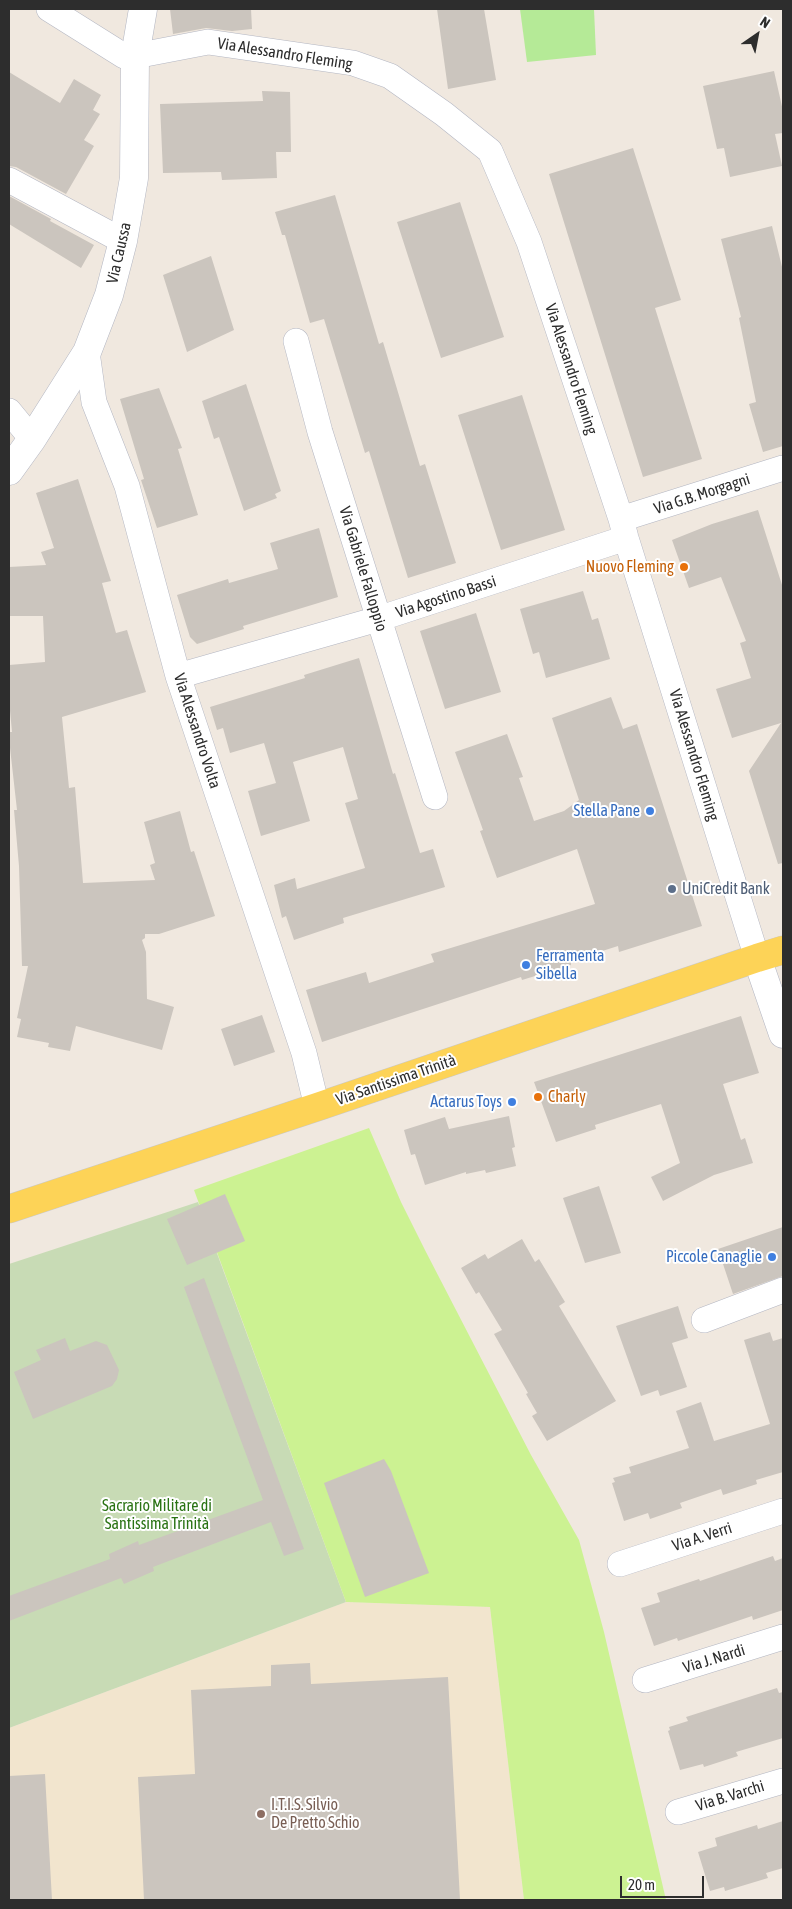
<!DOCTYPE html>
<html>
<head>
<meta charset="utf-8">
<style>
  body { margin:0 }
  #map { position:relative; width:792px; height:1909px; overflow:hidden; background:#f0e8df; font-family:"Asap Condensed",sans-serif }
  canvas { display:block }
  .frame { position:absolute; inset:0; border:10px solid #2d2d2d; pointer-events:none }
  .north { position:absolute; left:732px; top:10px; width:50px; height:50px; -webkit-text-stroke:4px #fff; paint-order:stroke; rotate:33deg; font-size:14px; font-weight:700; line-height:20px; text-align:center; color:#2d2d2d }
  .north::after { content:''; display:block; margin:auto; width:18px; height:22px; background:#2d2d2d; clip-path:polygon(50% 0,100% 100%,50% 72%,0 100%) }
  .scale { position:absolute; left:620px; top:1876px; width:84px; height:22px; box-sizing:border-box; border:2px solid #2d2d2d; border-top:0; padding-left:6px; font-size:15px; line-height:18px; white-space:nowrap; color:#2d2d2d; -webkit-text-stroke:4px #fff; paint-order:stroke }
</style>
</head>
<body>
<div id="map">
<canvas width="792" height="1909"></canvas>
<div class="frame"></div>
<div class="north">N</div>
<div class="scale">20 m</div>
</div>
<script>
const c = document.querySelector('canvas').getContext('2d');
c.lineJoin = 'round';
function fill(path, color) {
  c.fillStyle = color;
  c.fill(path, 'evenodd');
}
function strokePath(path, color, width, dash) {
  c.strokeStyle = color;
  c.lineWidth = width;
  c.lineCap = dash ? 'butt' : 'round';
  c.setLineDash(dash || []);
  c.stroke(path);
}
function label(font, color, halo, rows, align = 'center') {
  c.font = font + ' "Asap Condensed",sans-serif';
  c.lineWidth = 4;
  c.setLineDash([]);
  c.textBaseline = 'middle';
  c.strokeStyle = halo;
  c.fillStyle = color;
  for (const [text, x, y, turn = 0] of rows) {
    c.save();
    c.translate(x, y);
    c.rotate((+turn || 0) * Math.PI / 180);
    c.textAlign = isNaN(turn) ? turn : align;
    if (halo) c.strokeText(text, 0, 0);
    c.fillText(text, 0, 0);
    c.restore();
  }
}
fill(new Path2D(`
  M 346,1602 L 490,1607 L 524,1900 L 9,1900 L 9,1728 Z`), '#f2e5ce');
fill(new Path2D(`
  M 520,9 L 594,9 L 596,55 L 527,62 Z`), '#b5ea97');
fill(new Path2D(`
  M 198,1202 L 346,1602 L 9,1728 L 9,1264 Z`), '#c8dbb5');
fill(new Path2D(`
  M 369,1128 L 401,1202 L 426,1252 L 531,1455 L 579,1540 L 604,1632 L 666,1900 L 524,1900 L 490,1607 L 346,1602 L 194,1190 Z`), '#ccf292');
fill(new Path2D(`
  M 170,9 L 251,9 L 252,29 L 232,31 L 206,28 L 173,34 Z
  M 437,9 L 484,9 L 496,80 L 448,89 Z
  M 774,71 L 783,111 L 783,133 L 775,134 L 782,166 L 730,177 L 724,148 L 717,149 L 703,86 Z
  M 9,72 L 60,103 L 74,79 L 101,95 L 93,110 L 100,114 L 84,140 L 94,146 L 66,194 L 16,167 L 9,166 Z
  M 262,91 L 290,92 L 291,152 L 276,152 L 277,178 L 222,180 L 221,172 L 163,173 L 160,104 L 263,101 Z
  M 633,148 L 681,300 L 655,308 L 702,459 L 643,477 L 549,174 Z
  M 335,195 L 379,344 L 383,342 L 420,466 L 425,464 L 456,563 L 408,578 L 369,451 L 365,453 L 324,319 L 310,323 L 285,235 L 282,235 L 275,212 Z
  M 9,196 L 51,219 L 50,221 L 94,245 L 81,268 L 9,224 Z
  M 460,202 L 504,337 L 441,358 L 397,222 Z
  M 772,226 L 783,271 L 783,446 L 763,452 L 749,404 L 756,402 L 739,318 L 741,317 L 721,239 Z
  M 211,256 L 234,330 L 187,352 L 163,275 Z
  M 246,384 L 281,491 L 275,494 L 277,498 L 244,511 L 219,437 L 214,439 L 202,401 Z
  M 159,388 L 182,448 L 178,449 L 198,515 L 157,528 L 141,480 L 144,479 L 120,399 Z
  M 522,395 L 565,530 L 501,550 L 458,415 Z
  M 78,479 L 111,581 L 102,583 L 116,633 L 127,630 L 146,692 L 62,717 L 69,788 L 75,787 L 83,883 L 155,880 L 150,865 L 155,863 L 144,822 L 180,811 L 191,852 L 194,851 L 215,916 L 159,934 L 145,934 L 145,938 L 142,940 L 146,952 L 147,999 L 174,1007 L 162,1050 L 76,1026 L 70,1051 L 48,1047 L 49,1043 L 17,1037 L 21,1019 L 17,1018 L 28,966 L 22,966 L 19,866 L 14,810 L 17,810 L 9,739 L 9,732 L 12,732 L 9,700 L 9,665 L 45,662 L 43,616 L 9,616 L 9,567 L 46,565 L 41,552 L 54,548 L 36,493 Z
  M 758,510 L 783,588 L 783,863 L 778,864 L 749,771 L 781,723 L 732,738 L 716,689 L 751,678 L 740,643 L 746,641 L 721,577 L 689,588 L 672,540 L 712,524 Z
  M 319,528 L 338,597 L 243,626 L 244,629 L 197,644 L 190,637 L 177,595 L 228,579 L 229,583 L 278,569 L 270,543 Z
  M 583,591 L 592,620 L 598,618 L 610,659 L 546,678 L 539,652 L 533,654 L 520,609 Z
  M 476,613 L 501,692 L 445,709 L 420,631 Z
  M 359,658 L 393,774 L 395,773 L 420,853 L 433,849 L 445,887 L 343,918 L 344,923 L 294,940 L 286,916 L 282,918 L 274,885 L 295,878 L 297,889 L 365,868 L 345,803 L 358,799 L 343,747 L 293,762 L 310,821 L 261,836 L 248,791 L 276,783 L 264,743 L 230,753 L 223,728 L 217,730 L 210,707 L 305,678 L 304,675 Z
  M 611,697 L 623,729 L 637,724 L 702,926 L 619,952 L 618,946 L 571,961 L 571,965 L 522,980 L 521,977 L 322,1042 L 306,990 L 366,972 L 369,983 L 434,962 L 431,954 L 595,904 L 577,849 L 497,878 L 480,831 L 483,830 L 455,752 L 507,734 L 523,777 L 519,778 L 534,821 L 564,811 L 579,800 L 552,718 Z
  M 262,1015 L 275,1052 L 234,1066 L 221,1029 Z
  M 741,1016 L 759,1073 L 723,1084 L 741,1140 L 745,1138 L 753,1163 L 714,1175 L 663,1201 L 651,1177 L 680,1163 L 661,1104 L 595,1125 L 596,1129 L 556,1142 L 534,1082 Z
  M 509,1116 L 515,1147 L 512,1148 L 516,1166 L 486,1173 L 485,1170 L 466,1174 L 466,1172 L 425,1185 L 415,1154 L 411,1155 L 404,1130 L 445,1117 L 449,1129 Z
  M 599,1186 L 621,1253 L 585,1263 L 563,1198 Z
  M 225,1194 L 245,1241 L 187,1265 L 167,1219 Z
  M 783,1227 L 783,1276 L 733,1294 L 718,1249 Z
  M 522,1239 L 535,1262 L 539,1259 L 565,1302 L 559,1306 L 616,1401 L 547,1441 L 532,1416 L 537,1413 L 526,1394 L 528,1393 L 494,1334 L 502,1330 L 479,1292 L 476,1294 L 461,1268 L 485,1254 L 488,1259 Z
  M 204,1278 L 304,1549 L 284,1556 L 271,1522 L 153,1567 L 154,1571 L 124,1584 L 121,1578 L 9,1621 L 9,1596 L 110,1559 L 109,1554 L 138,1541 L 139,1545 L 263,1500 L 184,1287 Z
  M 678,1306 L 688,1338 L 672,1343 L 687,1387 L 660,1396 L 658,1390 L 641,1396 L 616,1326 Z
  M 770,1332 L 773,1341 L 783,1338 L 783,1472 L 756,1480 L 757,1484 L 723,1495 L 721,1489 L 680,1503 L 682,1508 L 650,1519 L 648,1513 L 624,1521 L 612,1483 L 615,1482 L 613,1478 L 631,1473 L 629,1467 L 689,1448 L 676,1411 L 701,1402 L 714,1441 L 770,1424 L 744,1340 Z
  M 65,1338 L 70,1351 L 96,1341 L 107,1345 L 119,1370 L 117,1379 L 112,1386 L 33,1419 L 14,1372 L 41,1360 L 36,1350 Z
  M 384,1459 L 391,1471 L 429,1573 L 365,1597 L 324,1483 Z
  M 773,1556 L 775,1561 L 783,1558 L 783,1610 L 753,1620 L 752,1616 L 678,1641 L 677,1638 L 654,1646 L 641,1608 L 660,1602 L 657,1593 L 699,1579 L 700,1581 Z
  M 310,1663 L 311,1684 L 448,1677 L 460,1900 L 144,1900 L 138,1777 L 195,1774 L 191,1690 L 271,1686 L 271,1665 Z
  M 777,1688 L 779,1693 L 783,1692 L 783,1738 L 736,1752 L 738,1756 L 704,1767 L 703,1764 L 680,1770 L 668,1731 L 670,1730 L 669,1727 L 688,1721 L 686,1717 Z
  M 45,1774 L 52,1900 L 9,1900 L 9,1776 Z
  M 783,1821 L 783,1868 L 766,1873 L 768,1878 L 725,1891 L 724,1887 L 710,1891 L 698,1852 L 717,1846 L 715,1838 L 757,1825 L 758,1829 Z`), '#cbc5be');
const street = new Path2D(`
  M 49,9 L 124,56 L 135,56 L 208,42 L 353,63 L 390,76 L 444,114 L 490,151 L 529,242 L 621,519 L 626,538 L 757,958
  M 9,180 L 123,241
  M 296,341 L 320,432 L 435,797
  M 87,352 L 94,402 L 127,486 L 178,676 L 304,1053 L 317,1107
  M 9,411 L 32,439
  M 621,519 L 783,468
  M 178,676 L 378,619 L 626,538
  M 704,1320 L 783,1290
  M 620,1564 L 783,1511
  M 645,1680 L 783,1637
  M 678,1812 L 783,1781`);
const secondary = new Path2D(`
  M 9,471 L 32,439 L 87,352 L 109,295 L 123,241 L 134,178 L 135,56 L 143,9
  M 757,958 L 783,1034`);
const primary = new Path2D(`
  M 9,1209 L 317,1107 L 757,958 L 783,950`);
strokePath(street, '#b3b6c2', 26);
strokePath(secondary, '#b3b6c2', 29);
strokePath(primary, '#c8c8c8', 29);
strokePath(street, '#fff', 25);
strokePath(secondary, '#fff', 28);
strokePath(primary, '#fdd357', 28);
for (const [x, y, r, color] of [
  [684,567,5,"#e8710a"],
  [650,811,5,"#3f7fe0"],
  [672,889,5,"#5c6f8a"],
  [526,965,5,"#3f7fe0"],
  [538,1097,5,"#e8710a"],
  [512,1102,5,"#3f7fe0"],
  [772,1257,5,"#3f7fe0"],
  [261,1814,5,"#8d6e63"]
]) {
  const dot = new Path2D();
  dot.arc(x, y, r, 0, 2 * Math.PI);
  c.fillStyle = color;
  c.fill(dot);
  strokePath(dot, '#fff', 2);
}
label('16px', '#2d2d2d', '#fff', [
  ["Via Alessandro Fleming",285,54,9],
  ["Via Caussa",119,253,-77],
  ["Via Alessandro Fleming",571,369,72],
  ["Via G.B. Morgagni",702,494,-18],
  ["Via Gabriele Falloppio",363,569,73],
  ["Via Agostino Bassi",446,597,-18],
  ["Via Alessandro Volta",197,731,72],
  ["Via Alessandro Fleming",694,755,73],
  ["Via Santissima Trinità",396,1080,-19],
  ["Via A. Verri",702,1537,-18],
  ["Via J. Nardi",714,1659,-17],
  ["Via B. Varchi",730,1796,-17]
]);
label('16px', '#c56008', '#fff', [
  ["Nuovo Fleming",674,567],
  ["Charly",548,1097,"left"]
], 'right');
label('16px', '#366cbe', '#fff', [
  ["Stella Pane",640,811],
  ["Ferramenta",536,956,"left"],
  ["Sibella",536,974,"left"],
  ["Actarus Toys",502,1102],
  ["Piccole Canaglie",762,1257]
], 'right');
label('16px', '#4e5e75', '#fff', [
  ["UniCredit Bank",682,889]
], 'left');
label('16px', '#2a7314', '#fff', [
  ["Sacrario Militare di",157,1506],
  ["Santissima Trinità",157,1524]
]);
label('16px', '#785e54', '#fff', [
  ["I.T.I.S. Silvio",271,1805],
  ["De Pretto Schio",271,1823]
], 'left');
</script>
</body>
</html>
